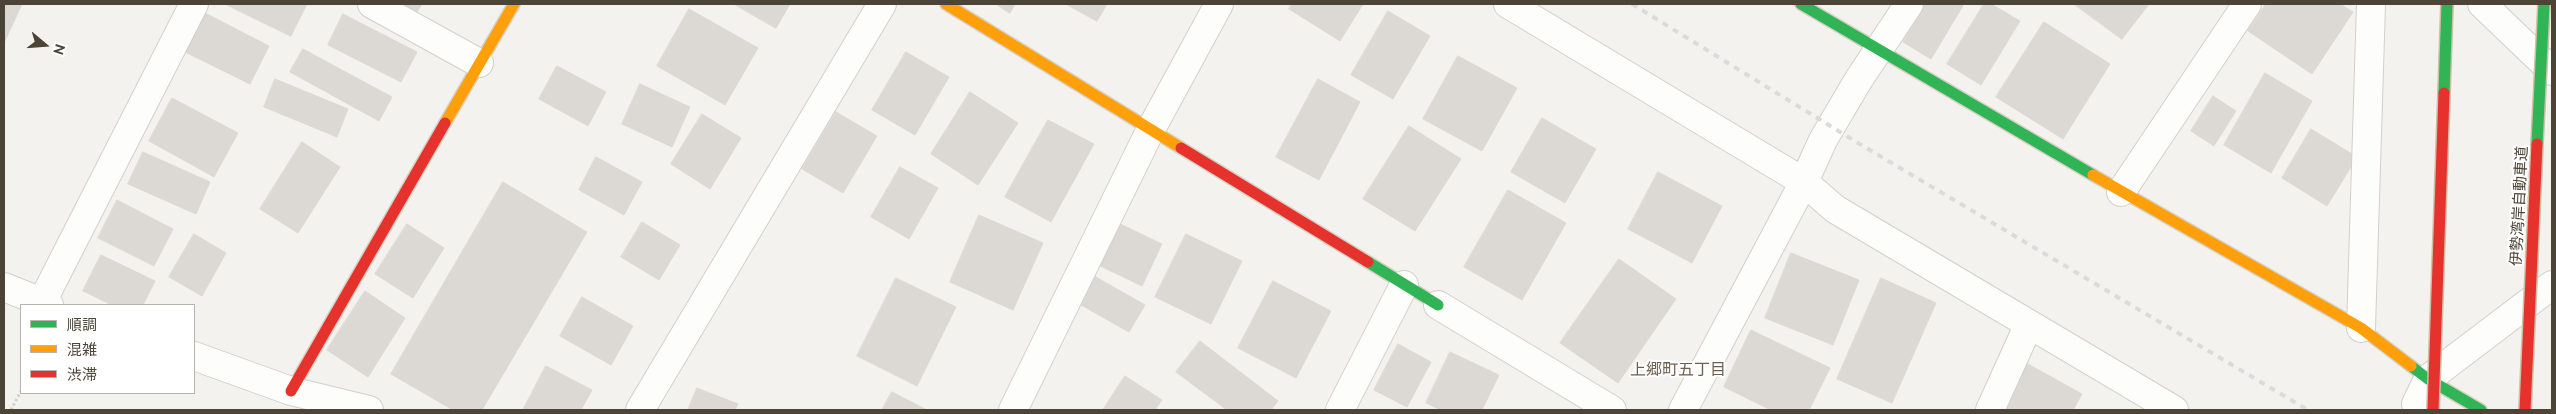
<!DOCTYPE html>
<html>
<head>
<meta charset="utf-8">
<style>
  body { margin:0 }
  #map { position:relative; width:2556px; height:414px; overflow:hidden; background:#f4f2ee; font-family:Ubuntu,"Noto Sans JP",sans-serif }
  canvas { display:block }
  .frame { position:absolute; inset:0; border:5px solid #4c4437; pointer-events:none }
  .legend { position:absolute; left:20px; top:304px; width:175px; height:90px; box-sizing:border-box; background:#fff; border:1px solid #b7b4af; margin:0; padding:6px 9px; list-style:none; font-size:15px; color:#4c4437 }
  .legend li { display:flex; align-items:center; gap:10px; height:25px }
  .legend b { width:25px; border:1px solid #b7b4af }
  .north { position:absolute; left:20px; top:20px; width:50px; height:50px; -webkit-text-stroke:4px #fff; paint-order:stroke; rotate:108deg; font-size:14px; font-weight:700; line-height:20px; text-align:center; color:#4c4437 }
  .north::after { content:''; display:block; margin:auto; width:18px; height:22px; background:#4c4437; clip-path:polygon(50% 0,100% 100%,50% 72%,0 100%) }
</style>
</head>
<body>
<div id="map">
<canvas width="2556" height="414"></canvas>
<div class="frame"></div>
<ul class="legend">
<li><b style="height:6px;background:#30b455"></b>順調</li>
<li><b style="height:6px;background:#ff9f0a"></b>混雑</li>
<li><b style="height:6px;background:#e5322d"></b>渋滞</li>
</ul>
<div class="north">N</div>
</div>
<script>
const c = document.querySelector('canvas').getContext('2d');
c.lineJoin = 'round';
function fill(path, color) {
  c.fillStyle = color;
  c.fill(path, 'evenodd');
}
function strokePath(path, color, width, dash) {
  c.strokeStyle = color;
  c.lineWidth = width;
  c.lineCap = dash ? 'butt' : 'round';
  c.setLineDash(dash || []);
  c.stroke(path);
}
function label(font, color, halo, rows, align = 'center') {
  c.font = font + ' Ubuntu,"Noto Sans JP",sans-serif';
  c.lineWidth = 4;
  c.setLineDash([]);
  c.textBaseline = 'middle';
  c.strokeStyle = halo;
  c.fillStyle = color;
  for (const [text, x, y, turn = 0] of rows) {
    c.save();
    c.translate(x, y);
    c.rotate((+turn || 0) * Math.PI / 180);
    c.textAlign = isNaN(turn) ? turn : align;
    if (halo) c.strokeText(text, 0, 0);
    c.fillText(text, 0, 0);
    c.restore();
  }
}
const building = new Path2D(`
  M 4,4 L 22,4 L 4,43 Z
  M 225,4 L 307,4 L 291,36 Z
  M 395,4 L 422,4 L 415,15 Z
  M 734,4 L 790,4 L 776,28 Z
  M 996,4 L 1015,4 L 1010,13 Z
  M 1066,4 L 1107,4 L 1097,21 Z
  M 1292,4 L 1363,4 L 1340,41 L 1289,9 Z
  M 1925,4 L 1964,4 L 1931,59 L 1903,42 Z
  M 1984,4 L 1991,4 L 2020,21 L 1981,85 L 1947,64 Z
  M 2074,4 L 2149,4 L 2122,39 Z
  M 2266,4 L 2340,4 L 2353,12 L 2312,74 L 2248,31 Z
  M 689,9 L 758,48 L 725,105 L 657,66 Z
  M 201,11 L 269,46 L 250,84 L 181,50 Z
  M 1388,11 L 1430,36 L 1393,99 L 1351,75 Z
  M 343,14 L 417,52 L 401,82 L 328,45 Z
  M 2044,22 L 2110,64 L 2063,139 L 1996,97 Z
  M 303,49 L 392,97 L 379,121 L 290,72 Z
  M 906,52 L 949,77 L 915,135 L 872,110 Z
  M 1458,56 L 1517,88 L 1482,151 L 1423,119 Z
  M 557,66 L 606,92 L 588,126 L 539,99 Z
  M 2265,73 L 2312,101 L 2271,173 L 2224,145 Z
  M 275,79 L 348,109 L 337,137 L 264,107 Z
  M 1318,79 L 1360,102 L 1319,180 L 1276,157 Z
  M 640,84 L 690,107 L 672,147 L 622,124 Z
  M 970,92 L 1018,123 L 978,185 L 931,154 Z
  M 2213,96 L 2236,111 L 2214,146 L 2191,131 Z
  M 172,98 L 238,133 L 214,177 L 149,141 Z
  M 836,112 L 877,136 L 843,193 L 802,169 Z
  M 702,114 L 741,138 L 710,189 L 671,164 Z
  M 1542,118 L 1596,149 L 1565,203 L 1511,172 Z
  M 1048,120 L 1094,144 L 1051,222 L 1005,197 Z
  M 1409,126 L 1461,159 L 1415,231 L 1363,199 Z
  M 2311,129 L 2357,157 L 2327,206 L 2282,178 Z
  M 302,142 L 340,167 L 298,233 L 260,209 Z
  M 143,152 L 210,182 L 196,214 L 128,184 Z
  M 596,157 L 642,182 L 624,215 L 579,190 Z
  M 900,167 L 938,188 L 909,239 L 871,217 Z
  M 1658,172 L 1722,206 L 1692,263 L 1628,229 Z
  M 503,182 L 587,232 L 482,410 L 453,410 L 391,374 Z
  M 1508,190 L 1566,223 L 1522,300 L 1464,267 Z
  M 117,200 L 173,229 L 154,266 L 98,238 Z
  M 979,215 L 1043,243 L 1013,310 L 950,282 Z
  M 1112,220 L 1162,244 L 1142,286 L 1092,262 Z
  M 642,222 L 680,245 L 659,280 L 621,257 Z
  M 407,224 L 444,248 L 413,298 L 375,274 Z
  M 194,234 L 226,253 L 202,296 L 169,277 Z
  M 1186,234 L 1242,261 L 1211,324 L 1155,297 Z
  M 1791,253 L 1859,280 L 1833,345 L 1765,318 Z
  M 101,255 L 155,281 L 143,305 L 112,305 L 83,291 Z
  M 1619,259 L 1676,299 L 1618,383 L 1560,343 Z
  M 1089,273 L 1145,305 L 1129,332 L 1074,301 Z
  M 896,278 L 956,307 L 917,386 L 857,356 Z
  M 1881,278 L 1936,303 L 1892,403 L 1837,379 Z
  M 1273,281 L 1331,311 L 1296,378 L 1238,348 Z
  M 365,291 L 405,318 L 368,377 L 327,350 Z
  M 582,297 L 633,326 L 611,365 L 560,336 Z
  M 1751,330 L 1830,368 L 1809,410 L 1771,410 L 1724,387 Z
  M 1200,341 L 1278,401 L 1271,410 L 1227,410 L 1176,372 Z
  M 1398,344 L 1431,362 L 1407,407 L 1374,390 Z
  M 1450,352 L 1499,375 L 1482,410 L 1441,410 L 1426,403 Z
  M 2019,359 L 2082,394 L 2073,410 L 1992,410 Z
  M 546,366 L 592,390 L 581,410 L 523,410 Z
  M 1125,376 L 1162,400 L 1155,410 L 1103,410 Z
  M 697,388 L 738,404 L 735,410 L 688,410 Z
  M 892,392 L 927,410 L 882,410 Z`);
fill(building, '#dcd9d4');
strokePath(building, '#dcd9d3', 1);
const street = new Path2D(`
  M 372,4 L 479,63
  M 1508,4 L 1804,182 L 1835,209 L 2174,410
  M 2482,4 L 2552,71
  M 2121,192 L 2247,4
  M 4,287 L 49,305
  M 42,302 L 194,4
  M 1438,305 L 1612,410
  M 2361,328 L 2371,4
  M 194,356 L 291,391 L 369,410
  M 2416,404 L 2428,379 L 2552,285
  M 640,410 L 882,4
  M 1013,410 L 1151,129 L 1219,4
  M 1340,410 L 1404,285
  M 1683,410 L 1804,182 L 1823,140 L 1859,79 L 1909,4
  M 1990,410 L 2029,324`);
const fast = new Path2D(`
  M 1801,4 L 2093,175
  M 1368,262 L 1438,305
  M 2411,366 L 2428,379 L 2481,410`);
const slow = new Path2D(`
  M 946,4 L 1181,148
  M 445,123 L 514,4
  M 2093,175 L 2361,328 L 2411,366`);
const jam = new Path2D(`
  M 1181,148 L 1368,262
  M 291,391 L 445,123`);
strokePath(street, '#d2d0cb', 30);
strokePath(fast, '#d6d0c5', 14);
strokePath(slow, '#d6d0c5', 14);
strokePath(jam, '#d6d0c5', 14);
strokePath(new Path2D(`
  M 11,410 L 21,391`), '#d4d2cc', 3, [2.5, 2.5]);
strokePath(street, '#fdfdfc', 28);
strokePath(fast, '#30b455', 11);
strokePath(slow, '#ff9f0a', 11);
strokePath(jam, '#e5322d', 11);
strokePath(new Path2D(`
  M 1632,4 L 1858,143 L 2308,410`), '#dbdbda', 4, [6, 6]);
const fastBridge = new Path2D(`
  M 2444,93 L 2447,4
  M 2537,144 L 2544,4`);
const jamBridge = new Path2D(`
  M 2433,410 L 2444,93
  M 2525,410 L 2537,144`);
strokePath(fastBridge, '#cebfa7', 14, []);
strokePath(jamBridge, '#cebfa7', 14, []);
strokePath(fastBridge, '#30b455', 11);
strokePath(jamBridge, '#e5322d', 11);
label('15px', '#4c4437', '#fff', [
  ["伊勢湾岸自動車道",2519,206,-87]
]);
label('16px', '#70614e', '#fff', [
  ["上郷町五丁目",1678,370]
]);
</script>
</body>
</html>
